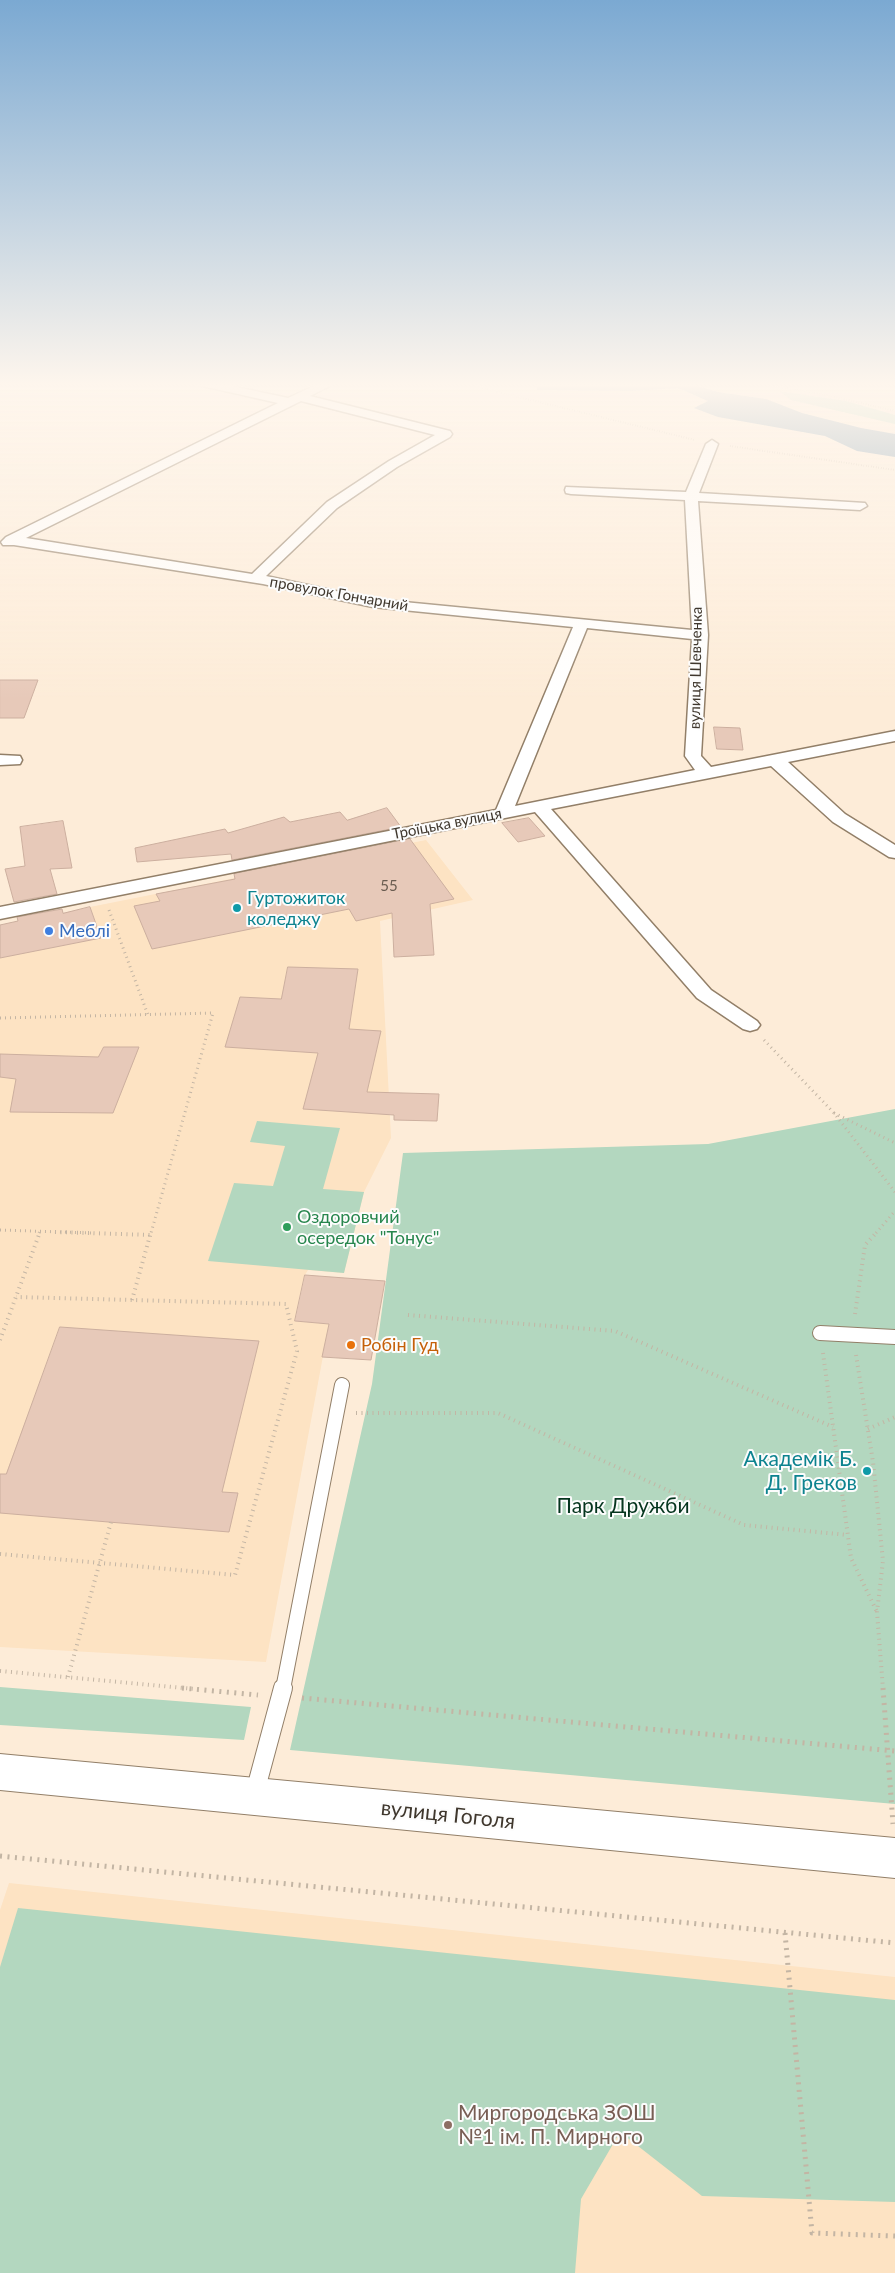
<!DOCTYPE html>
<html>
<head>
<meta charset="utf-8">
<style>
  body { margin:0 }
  canvas { display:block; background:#fdecd8 }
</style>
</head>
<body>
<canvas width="895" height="2273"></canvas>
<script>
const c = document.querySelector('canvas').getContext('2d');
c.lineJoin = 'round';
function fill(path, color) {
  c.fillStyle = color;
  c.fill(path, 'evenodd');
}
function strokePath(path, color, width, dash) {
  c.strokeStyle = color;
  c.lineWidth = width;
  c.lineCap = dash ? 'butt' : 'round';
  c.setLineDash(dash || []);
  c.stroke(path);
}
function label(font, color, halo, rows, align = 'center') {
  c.font = font + ' Lato,sans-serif';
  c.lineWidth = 4;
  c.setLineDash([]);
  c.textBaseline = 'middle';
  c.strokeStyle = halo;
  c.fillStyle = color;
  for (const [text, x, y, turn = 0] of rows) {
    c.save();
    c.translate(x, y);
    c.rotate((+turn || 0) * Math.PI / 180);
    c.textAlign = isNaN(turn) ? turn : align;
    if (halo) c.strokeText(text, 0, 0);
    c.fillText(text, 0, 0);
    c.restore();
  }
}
fill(new Path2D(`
  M 426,840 L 473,900 L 380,921 L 391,1138 L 364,1192 L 344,1273 L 308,1270 L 305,1275 L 295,1321 L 329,1324 L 266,1662 L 0,1647 L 0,958 L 101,938 L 90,907 Z
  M 9,1883 L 895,1977 L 895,2273 L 0,2273 L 0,1910 Z`), '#fde3c3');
fill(new Path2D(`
  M 779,391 L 846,401 L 895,415 L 895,424 L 791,400 Z
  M 895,1109 L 895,1804 L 290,1750 L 372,1384 L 403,1153 L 708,1144 Z
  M 257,1121 L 340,1128 L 323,1189 L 364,1192 L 344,1273 L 208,1261 L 234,1183 L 273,1186 L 285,1146 L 250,1142 Z
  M 0,1687 L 251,1707 L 244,1740 L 0,1725 Z
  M 18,1908 L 895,2000 L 895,2202 L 702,2196 L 620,2132 L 581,2199 L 575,2273 L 0,2273 L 0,1967 Z`), '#b3d7bf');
fill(new Path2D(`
  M 537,382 L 684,382 L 718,392 L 766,399 L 802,413 L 861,428 L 895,434 L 895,457 L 857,451 L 825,436 L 718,417 L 694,408 L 708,401 L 678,388 L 631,391 L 537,390 Z`), '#7799b1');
const building = new Path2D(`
  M 0,680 L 38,680 L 24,718 L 0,718 Z
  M 714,727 L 740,728 L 743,750 L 717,749 Z
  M 387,808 L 401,827 L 232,860 L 231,854 L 137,862 L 135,848 L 225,829 L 228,833 L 284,817 L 290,822 L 340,812 L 347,820 Z
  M 529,818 L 545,836 L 518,842 L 502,823 Z
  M 63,821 L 72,868 L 50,869 L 57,894 L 14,902 L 5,869 L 25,866 L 20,827 Z
  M 410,839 L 454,899 L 430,904 L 434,955 L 394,957 L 392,913 L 356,921 L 349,909 L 152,949 L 134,906 L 160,901 L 156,894 L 235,879 L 234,874 Z
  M 90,907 L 101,938 L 0,958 L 0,925 L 18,921 L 17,917 L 62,909 L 63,913 Z
  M 288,967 L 358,969 L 349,1029 L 381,1031 L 367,1092 L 439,1094 L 437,1121 L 394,1120 L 394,1115 L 303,1109 L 318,1053 L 225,1047 L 240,997 L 281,999 Z
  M 104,1047 L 139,1047 L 113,1113 L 10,1112 L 16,1079 L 0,1077 L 0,1054 L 98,1057 Z
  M 305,1275 L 385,1281 L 371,1360 L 322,1357 L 329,1324 L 295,1321 Z
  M 60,1327 L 259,1341 L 222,1492 L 238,1493 L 229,1532 L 0,1513 L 0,1474 L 6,1474 Z`);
fill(building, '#e7c9b9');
strokePath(building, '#ccaf9f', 1);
const laneFar1 = new Path2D(`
  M 820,1333 L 895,1337
  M 283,1689 L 342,1385`);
const lane = new Path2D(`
  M 255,1792 L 283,1688`);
const street = new Path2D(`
  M 192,382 L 213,382 L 288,398 L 318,384 L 317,382 L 329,382 L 328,387 L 310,396 L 450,431 L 452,434 L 450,437 L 397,467 L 337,508 L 266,576 L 373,599 L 692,630 L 685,500 L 571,494 L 566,493 L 565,490 L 566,487 L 686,492 L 706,444 L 712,440 L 718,444 L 699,493 L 865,503 L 867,506 L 860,510 L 698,501 L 708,635 L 701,756 L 711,767 L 895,731 L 895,741 L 788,762 L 845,814 L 895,845 L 895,858 L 889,857 L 833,822 L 771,766 L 551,809 L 711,990 L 757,1021 L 760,1025 L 757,1029 L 750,1031 L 743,1029 L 697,998 L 535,812 L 0,919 L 0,907 L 496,810 L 573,627 L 373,607 L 263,584 L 14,545 L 3,545 L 1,542 L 6,537 L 278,403 L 198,385 ZM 301,401 L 435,435 L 389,461 L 327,502 L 252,574 L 26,538 ZM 587,628 L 692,639 L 685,756 L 695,770 L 515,806 Z
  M 0,755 L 20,756 L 22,760 L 20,764 L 0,765 Z`);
const secondary = new Path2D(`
  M 0,1754 L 895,1838 L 895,1878 L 0,1790 Z`);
strokePath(laneFar1, '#927f68', 16);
strokePath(lane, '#927f68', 20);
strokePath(street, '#927f68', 3);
strokePath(secondary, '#927f68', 2);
strokePath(new Path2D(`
  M 471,382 L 486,389 L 695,440
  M 753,382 L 835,397 L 895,411
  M 730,446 L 895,470`), '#c3b5a4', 2, [0.5, 2]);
strokePath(new Path2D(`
  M 109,910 L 148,1015
  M 0,1018 L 213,1013 L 151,1233
  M 764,1040 L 834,1113 L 895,1192
  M 834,1113 L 895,1143
  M 0,1230 L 93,1233
  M 39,1233 L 40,1231
  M 876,1233 L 895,1211`), '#c3b5a4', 3, [1, 4]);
strokePath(new Path2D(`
  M 55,1232 L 152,1235
  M 132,1300 L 151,1232
  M 855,1314 L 865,1245 L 877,1232
  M 408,1315 L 615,1331 L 833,1427
  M 0,1340 L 40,1232
  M 823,1353 L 851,1558 L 877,1612
  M 856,1355 L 873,1462 L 883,1561 L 877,1612 L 883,1689
  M 356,1413 L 498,1413 L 744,1525 L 848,1535
  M 868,1429 L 895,1417
  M 0,1554 L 235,1575 L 297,1351 L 286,1304 L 16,1297
  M 0,1671 L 195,1689
  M 68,1677 L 111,1522`), '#c3b5a4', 4, [1, 4.5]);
strokePath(new Path2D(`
  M 182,1688 L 258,1695
  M 883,1688 L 893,1824
  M 302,1698 L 895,1751
  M 0,1856 L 895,1943
  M 785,1933 L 812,2233 L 895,2236`), '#c3b5a4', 5, [2, 5.5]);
strokePath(laneFar1, '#fff', 14);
strokePath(lane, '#fff', 18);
fill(street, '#fff');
fill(secondary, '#fff');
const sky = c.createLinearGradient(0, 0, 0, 700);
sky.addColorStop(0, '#7ba9d2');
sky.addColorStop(0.55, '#fef6ed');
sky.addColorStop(1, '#fef6ed00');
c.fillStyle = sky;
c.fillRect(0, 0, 895, 700);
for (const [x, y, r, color] of [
  [237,908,5,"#0f9aa8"],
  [49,931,5,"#3f7fe0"],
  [287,1227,5,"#2e9e5b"],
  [351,1345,5,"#e8710a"],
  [867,1471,5,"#0f9aa8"],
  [448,2125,5,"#8d6e63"]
]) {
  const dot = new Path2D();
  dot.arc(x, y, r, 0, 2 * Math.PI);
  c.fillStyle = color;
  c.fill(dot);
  strokePath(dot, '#fcfcfc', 2);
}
label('15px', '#3f372d', '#fcfcfc', [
  ["провулок Гончарний",339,594,10],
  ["вулиця Шевченка",696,668,-89],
  ["Троїцька вулиця",447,824,-11]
]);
label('15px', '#695c50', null, [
  ["55",389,886]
]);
label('18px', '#0d838f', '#fcfcfc', [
  ["Гуртожиток",247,898],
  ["коледжу",247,919]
], 'left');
label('18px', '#366cbe', '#fcfcfc', [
  ["Меблі",59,931]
], 'left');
label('18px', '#27864d', '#fcfcfc', [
  ["Оздоровчий",297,1217],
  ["осередок \"Тонус\"",297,1238]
], 'left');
label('18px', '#c56008', '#fcfcfc', [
  ["Робін Гуд",361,1345]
], 'left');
label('21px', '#0d838f', '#fcfcfc', [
  ["Академік Б.",857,1459],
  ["Д. Греков",857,1483]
], 'right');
label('21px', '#05351e', '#fcfcfc', [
  ["Парк Дружби",623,1506]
]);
label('21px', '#3f372d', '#fcfcfc', [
  ["вулиця Гоголя",448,1815,6]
]);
label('21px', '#785e54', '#fcfcfc', [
  ["Миргородська ЗОШ",458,2113],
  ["№1 ім. П. Мирного",458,2137]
], 'left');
</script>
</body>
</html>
